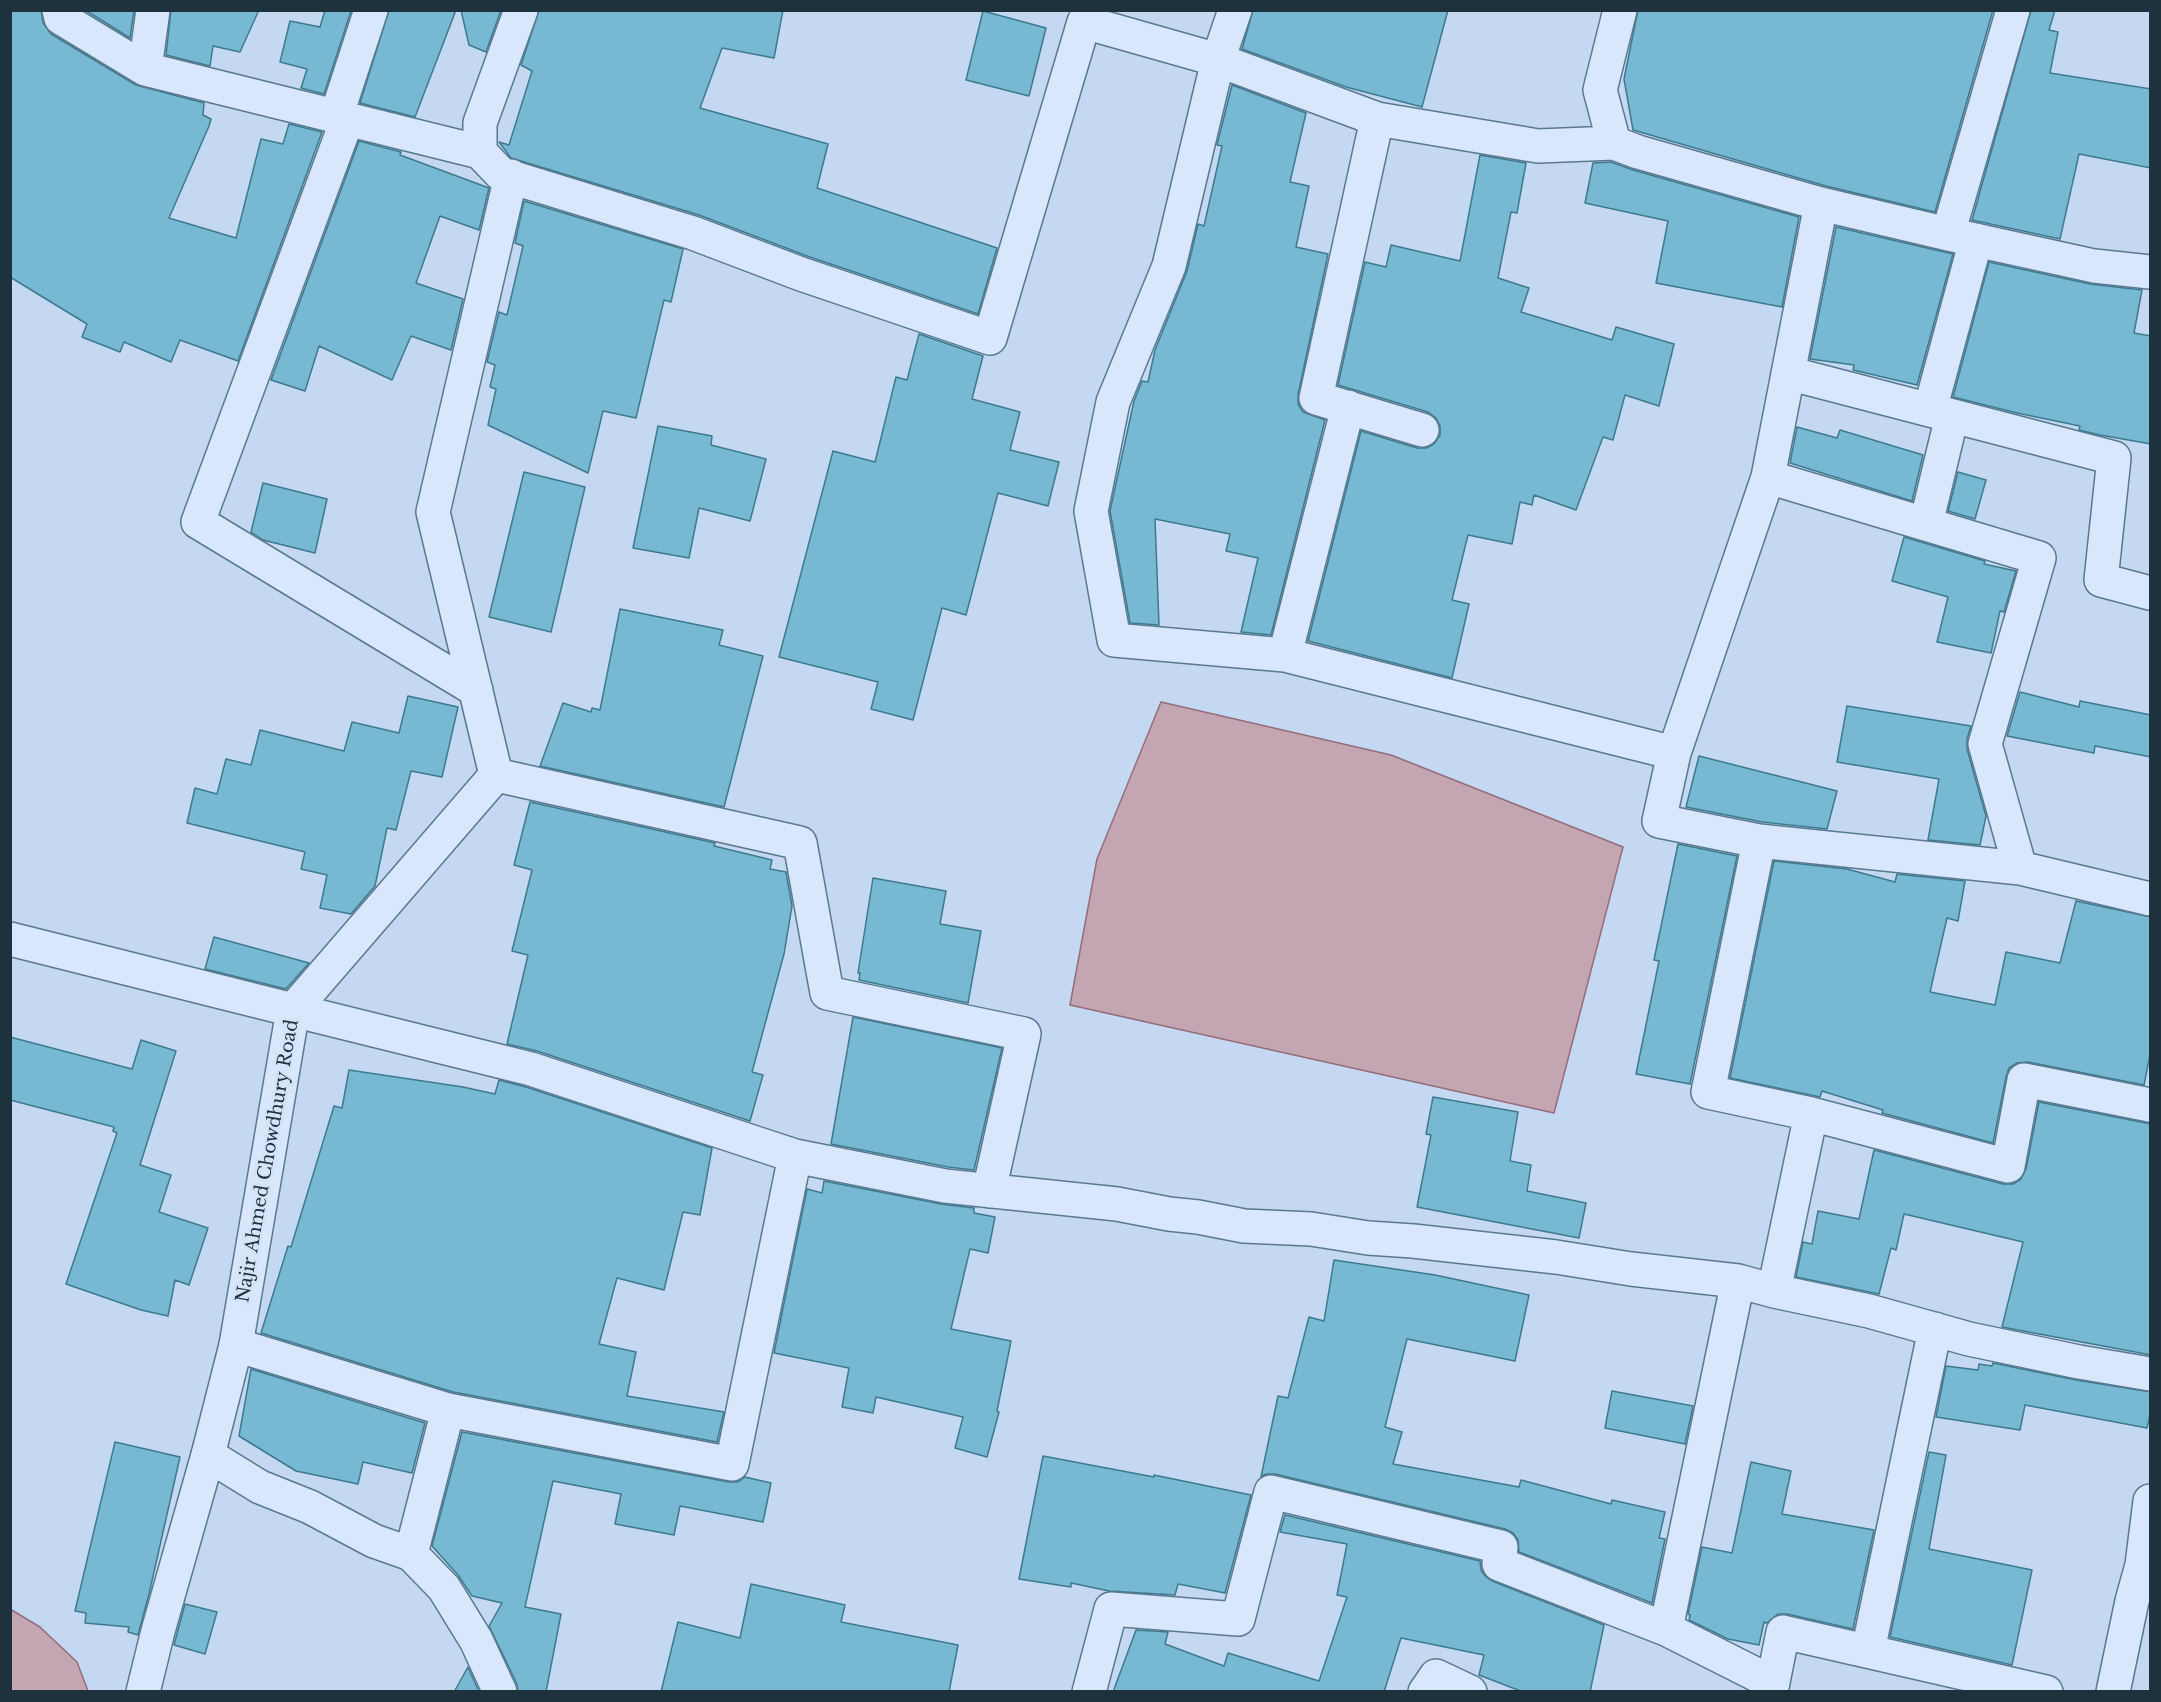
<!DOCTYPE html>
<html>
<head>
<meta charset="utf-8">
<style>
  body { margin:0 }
  #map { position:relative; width:2161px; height:1702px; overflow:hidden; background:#c4d8f1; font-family:"Libre Baskerville",serif }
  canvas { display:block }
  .frame { position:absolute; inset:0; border:12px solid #1e323d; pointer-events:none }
</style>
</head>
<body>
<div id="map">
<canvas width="2161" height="1702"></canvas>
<div class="frame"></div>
</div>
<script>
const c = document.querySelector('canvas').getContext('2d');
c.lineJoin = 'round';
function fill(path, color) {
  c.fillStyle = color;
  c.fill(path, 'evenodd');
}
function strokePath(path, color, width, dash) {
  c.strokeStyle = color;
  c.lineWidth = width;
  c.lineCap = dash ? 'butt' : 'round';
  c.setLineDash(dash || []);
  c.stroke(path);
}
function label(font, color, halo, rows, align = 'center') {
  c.font = font + ' "Libre Baskerville",serif';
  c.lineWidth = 6;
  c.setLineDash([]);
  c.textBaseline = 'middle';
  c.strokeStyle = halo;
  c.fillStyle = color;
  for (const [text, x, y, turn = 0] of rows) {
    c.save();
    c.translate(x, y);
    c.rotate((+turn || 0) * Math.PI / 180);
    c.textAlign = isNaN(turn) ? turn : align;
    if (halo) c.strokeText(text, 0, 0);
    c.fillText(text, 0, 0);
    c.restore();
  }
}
const water = new Path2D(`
  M 1161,702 L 1391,755 L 1623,847 L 1554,1113 L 1070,1005 L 1097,859 Z
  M 10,1609 L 40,1627 L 77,1662 L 88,1691 L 11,1691 Z`);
fill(water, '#c4a6b3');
strokePath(water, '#946c7b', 1.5);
const building = new Path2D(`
  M 10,10 L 41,10 L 43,23 L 51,34 L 136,85 L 204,103 L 203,115 L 211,119 L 209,126 L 169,218 L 236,238 L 261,139 L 283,144 L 289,124 L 322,132 L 238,361 L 180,340 L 171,362 L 124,342 L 120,352 L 82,337 L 87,324 L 10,277 Z
  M 85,10 L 134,10 L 130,38 Z
  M 171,10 L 259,10 L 240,52 L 213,46 L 210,66 L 166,55 Z
  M 325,10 L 351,11 L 324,94 L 301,88 L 307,69 L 280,62 L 290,21 L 320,27 Z
  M 389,10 L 456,10 L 415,117 L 360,103 Z
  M 461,10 L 501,10 L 486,52 L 469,45 Z
  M 539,10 L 783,10 L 774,58 L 722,48 L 700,108 L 828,144 L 817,188 L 997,248 L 978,314 L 807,256 L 699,215 L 511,158 L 499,142 L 509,145 L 532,71 L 521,65 Z
  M 1253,10 L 1448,10 L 1422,107 L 1346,87 L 1242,49 Z
  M 1638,10 L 1993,10 L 1935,212 L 1826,186 L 1633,130 L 1624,79 Z
  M 2031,10 L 2055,10 L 2049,30 L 2058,32 L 2050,73 L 2151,89 L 2151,168 L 2079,154 L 2060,239 L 1972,220 Z
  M 983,11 L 1046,28 L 1029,96 L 966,80 Z
  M 1232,85 L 1306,113 L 1290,182 L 1309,186 L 1296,247 L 1328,254 L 1298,395 L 1298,404 L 1303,412 L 1325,420 L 1271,635 L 1241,632 L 1258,558 L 1226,551 L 1230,534 L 1155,519 L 1159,625 L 1130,623 L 1110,511 L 1134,401 L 1142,381 L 1148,382 L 1155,350 L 1187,271 L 1198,224 L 1204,226 L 1222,146 L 1217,145 Z
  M 359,141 L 401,152 L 400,155 L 489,188 L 479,230 L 440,216 L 416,283 L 463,299 L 451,350 L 411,336 L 392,380 L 319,346 L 305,391 L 271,380 Z
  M 1480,155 L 1526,163 L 1517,213 L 1511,212 L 1498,278 L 1529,288 L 1521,312 L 1612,340 L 1616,327 L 1674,344 L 1659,406 L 1625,395 L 1613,440 L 1603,437 L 1576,510 L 1534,495 L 1532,505 L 1520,502 L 1512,544 L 1468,535 L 1452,600 L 1469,604 L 1452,678 L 1308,641 L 1361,431 L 1417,448 L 1426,448 L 1434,444 L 1440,435 L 1440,426 L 1436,418 L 1428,412 L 1338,385 L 1365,262 L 1386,267 L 1391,245 L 1460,261 Z
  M 1611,162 L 1633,170 L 1799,217 L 1782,307 L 1656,283 L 1668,221 L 1585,203 L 1593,163 Z
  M 524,201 L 683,249 L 671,302 L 664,300 L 636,418 L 603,411 L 588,473 L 488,425 L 496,389 L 490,387 L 495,365 L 487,362 L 499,312 L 507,315 L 523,246 L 515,243 Z
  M 1836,227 L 1953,254 L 1917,385 L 1853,370 L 1854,365 L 1810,359 Z
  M 1989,262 L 2090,284 L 2142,290 L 2134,333 L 2151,336 L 2151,444 L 2100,435 L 2079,430 L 2080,426 L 2017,413 L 1953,397 Z
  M 919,334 L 983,356 L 972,399 L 1020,412 L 1010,450 L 1059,462 L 1048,506 L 998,493 L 966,615 L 942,608 L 913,720 L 871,709 L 878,682 L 779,657 L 833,451 L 875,462 L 896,377 L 907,380 Z
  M 658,426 L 712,436 L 711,445 L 766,459 L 750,521 L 699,508 L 689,558 L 633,548 Z
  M 1797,427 L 1837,438 L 1840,430 L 1923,455 L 1912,501 L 1790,463 Z
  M 524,472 L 585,487 L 551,632 L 489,617 Z
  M 1958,472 L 1986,480 L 1975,519 L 1948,511 Z
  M 263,483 L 327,499 L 315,553 L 263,540 L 251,532 Z
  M 1904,537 L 1985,561 L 1984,564 L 2016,571 L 2004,612 L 2000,611 L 1991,653 L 1937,642 L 1948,597 L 1892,581 Z
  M 620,609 L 723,630 L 719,645 L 763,656 L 724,807 L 540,766 L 563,703 L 591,712 L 592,708 L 600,710 Z
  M 2020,692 L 2079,707 L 2080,701 L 2151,715 L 2151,757 L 2095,746 L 2094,753 L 2007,736 Z
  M 408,696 L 458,707 L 442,777 L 411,771 L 396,830 L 387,828 L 375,886 L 351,914 L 320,908 L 327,875 L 301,869 L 305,852 L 187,823 L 195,788 L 217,794 L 226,759 L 251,765 L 260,730 L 344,751 L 352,722 L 399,733 Z
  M 1847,706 L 1971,726 L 1967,739 L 1967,749 L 1986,816 L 1980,845 L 1928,840 L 1939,779 L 1837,762 Z
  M 1699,756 L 1837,791 L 1827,829 L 1762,822 L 1686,807 Z
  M 530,802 L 715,843 L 714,846 L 772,860 L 770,869 L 786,872 L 792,906 L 784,954 L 752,1072 L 763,1075 L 750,1121 L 537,1051 L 507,1044 L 528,955 L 512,951 L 532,870 L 514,865 Z
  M 1678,844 L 1737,856 L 1690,1084 L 1636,1074 L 1659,961 L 1654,960 Z
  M 1774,861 L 1847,869 L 1895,882 L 1897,874 L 1965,881 L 1958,921 L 1947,918 L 1930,992 L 1995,1005 L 2006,952 L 2060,963 L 2076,901 L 2151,917 L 2151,1050 L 2144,1085 L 2028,1062 L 2017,1063 L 2009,1068 L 2006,1077 L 1993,1143 L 1882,1113 L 1883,1110 L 1822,1091 L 1820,1097 L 1730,1078 Z
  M 873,878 L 946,891 L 940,924 L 981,931 L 968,1003 L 859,980 L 860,973 L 858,973 Z
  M 214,937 L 309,963 L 286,989 L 205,969 Z
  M 853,1017 L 1002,1048 L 974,1170 L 948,1167 L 831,1144 Z
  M 10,1037 L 132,1069 L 141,1040 L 176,1051 L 140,1165 L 171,1175 L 159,1212 L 208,1228 L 189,1285 L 175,1280 L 168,1316 L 141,1310 L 66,1284 L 117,1133 L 113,1131 L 114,1127 L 10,1100 Z
  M 349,1070 L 463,1087 L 495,1094 L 499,1080 L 526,1087 L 712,1148 L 700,1215 L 683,1212 L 664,1290 L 617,1278 L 599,1344 L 636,1352 L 627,1396 L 724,1412 L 717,1442 L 453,1392 L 261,1333 L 288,1246 L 291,1247 L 334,1106 L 342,1108 Z
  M 1433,1097 L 1518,1112 L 1510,1161 L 1531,1165 L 1527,1191 L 1586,1203 L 1579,1238 L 1417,1207 L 1431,1135 L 1426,1134 Z
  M 2039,1102 L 2151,1124 L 2151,1355 L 2002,1327 L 2023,1242 L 1904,1214 L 1896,1250 L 1891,1248 L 1879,1294 L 1796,1277 L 1803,1242 L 1812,1244 L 1818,1211 L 1859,1219 L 1874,1150 L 2003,1184 L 2013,1184 L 2021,1179 L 2026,1169 Z
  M 824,1181 L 941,1204 L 974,1208 L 974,1213 L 995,1217 L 988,1253 L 970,1249 L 951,1329 L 1011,1341 L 997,1411 L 999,1412 L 987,1457 L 955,1448 L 963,1417 L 876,1397 L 873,1413 L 842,1407 L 849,1368 L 774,1353 L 807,1189 L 822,1193 Z
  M 1334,1260 L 1435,1275 L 1529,1295 L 1515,1361 L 1407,1339 L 1385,1427 L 1402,1432 L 1393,1464 L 1519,1487 L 1521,1480 L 1611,1504 L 1612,1500 L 1665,1512 L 1659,1538 L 1665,1539 L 1652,1603 L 1519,1552 L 1518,1540 L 1513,1533 L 1505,1529 L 1275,1474 L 1266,1474 L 1261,1477 L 1278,1396 L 1288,1398 L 1309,1317 L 1324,1321 Z
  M 1993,1363 L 2076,1380 L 2151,1392 L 2151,1410 L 2147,1428 L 2025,1405 L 2020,1430 L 1936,1417 L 1946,1366 L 1978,1370 L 1979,1364 L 1992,1366 Z
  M 251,1369 L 425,1423 L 412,1473 L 363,1462 L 358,1484 L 296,1471 L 239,1436 Z
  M 1612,1391 L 1693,1406 L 1685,1444 L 1605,1428 Z
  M 462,1432 L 729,1482 L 738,1482 L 745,1477 L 771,1483 L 763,1522 L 680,1506 L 674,1535 L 615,1524 L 621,1494 L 553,1481 L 525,1607 L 561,1614 L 546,1692 L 518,1692 L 517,1684 L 489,1626 L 502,1603 L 472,1596 L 458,1575 L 432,1546 Z
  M 115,1442 L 180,1457 L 149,1594 L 138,1635 L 128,1632 L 129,1627 L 85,1623 L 86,1613 L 75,1611 Z
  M 1929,1452 L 1946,1455 L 1929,1549 L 2032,1570 L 2012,1665 L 1890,1637 Z
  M 1043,1456 L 1154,1477 L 1154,1475 L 1251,1495 L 1225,1593 L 1178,1584 L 1175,1595 L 1109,1591 L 1071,1583 L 1071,1587 L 1019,1579 Z
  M 1751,1462 L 1791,1471 L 1782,1514 L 1874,1530 L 1853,1629 L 1787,1614 L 1778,1614 L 1767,1623 L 1764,1622 L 1759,1645 L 1728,1639 L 1689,1620 L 1690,1615 L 1688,1614 L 1702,1547 L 1732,1553 Z
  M 1285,1515 L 1480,1561 L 1481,1570 L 1486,1577 L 1492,1581 L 1604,1625 L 1590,1692 L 1523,1692 L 1479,1675 L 1484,1655 L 1401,1638 L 1384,1692 L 1113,1692 L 1136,1630 L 1168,1632 L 1165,1644 L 1224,1666 L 1228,1653 L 1319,1681 L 1347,1597 L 1337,1595 L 1347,1544 L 1280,1532 Z
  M 751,1584 L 845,1605 L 841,1622 L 958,1645 L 949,1692 L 661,1692 L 678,1622 L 740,1638 Z
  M 185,1604 L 217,1612 L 205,1654 L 174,1645 Z
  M 468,1667 L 479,1692 L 454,1692 Z`);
fill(building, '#77b9d2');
strokePath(building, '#3d7a8f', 1.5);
const minor = new Path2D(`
  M 59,10 L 61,18 L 145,69 L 480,152
  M 521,10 L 480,123 L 480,152 L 501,174 L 693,233 L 801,274 L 990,338 L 1084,22 L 1218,60 L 1235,10
  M 1620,10 L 1600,90 L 1614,143 L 1638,152 L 1821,204 L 1948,234 L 2094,266 L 2150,272
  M 145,69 L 153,10
  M 336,117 L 371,10
  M 1377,119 L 1316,398 L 1422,430
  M 347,120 L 198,522 L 476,690
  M 1614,143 L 1538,146 L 1377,119 L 1218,60 L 1169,266 L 1113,402 L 1091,511 L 1114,640 L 1285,655 L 1674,753 L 1659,821 L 1759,841 L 1708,1092 L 1811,1114 L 2008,1166 L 2024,1080 L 2150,1105
  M 1821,204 L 1768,477 L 2039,558 L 1985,744 L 2020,868 L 2150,899
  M 1948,234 L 2013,10
  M 1788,373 L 2114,458 L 2101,580 L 2150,593
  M 1930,410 L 1976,240
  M 1926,524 L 1952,416
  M 1285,655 L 1348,407
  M 1674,753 L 1768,477
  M 496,775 L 433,512 L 511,176
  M 1759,841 L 2020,868
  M 989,1191 L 1024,1034 L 827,993 L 800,843 L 496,775 L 293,1010 L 531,1069 L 795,1156 L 945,1186 L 1117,1204 L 1169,1214 L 1198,1217 L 1244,1226 L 1311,1229 L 1368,1238 L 1413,1241 L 1556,1257 L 1631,1269 L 1738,1281 L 1774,1291 L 1869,1311 L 1969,1339 L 2079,1362 L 2150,1374
  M 1774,1291 L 1811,1114
  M 236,1345 L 448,1410
  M 411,1554 L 448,1410 L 732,1464 L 795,1156
  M 1666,1629 L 1773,1683
  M 1868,1651 L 1935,1329
  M 143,1692 L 158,1631 L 208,1455 L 260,1487 L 310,1507 L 374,1541 L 411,1554 L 444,1588 L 476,1640 L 500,1692
  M 1089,1692 L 1111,1609 L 1238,1619 L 1271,1492 L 1501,1547 L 1499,1564 L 1666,1629 L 1738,1281
  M 1425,1692 L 1436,1676 L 1470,1692
  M 1771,1692 L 1783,1632 L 2046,1692
  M 2113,1692 L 2132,1601 L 2142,1565 L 2150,1501`);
const tertiary = new Path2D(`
  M 10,939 L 293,1010 L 236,1345 L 208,1455`);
strokePath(minor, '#59798e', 36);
strokePath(tertiary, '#59798e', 36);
strokePath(minor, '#d8e7fb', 33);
strokePath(tertiary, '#d8e7fb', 33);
label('18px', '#1e323d', '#d4e4f8', [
  ["Najir Ahmed Chowdhury Road",268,1161,-80]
]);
</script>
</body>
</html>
